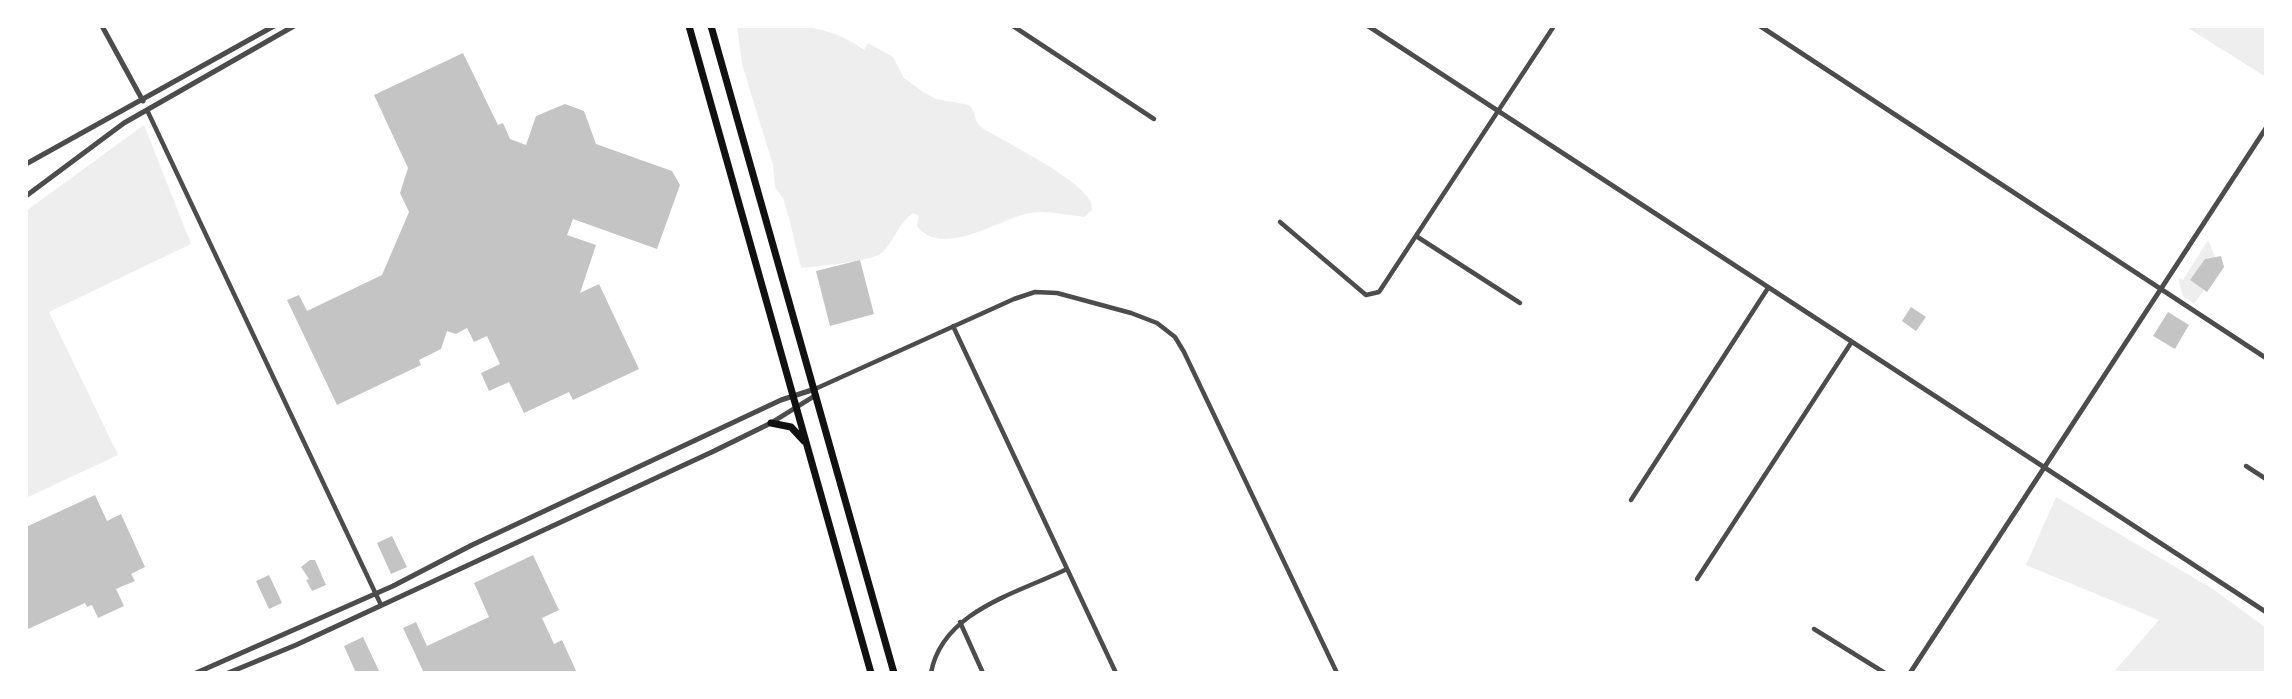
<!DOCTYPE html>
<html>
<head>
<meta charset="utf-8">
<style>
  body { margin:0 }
  #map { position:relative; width:2292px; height:699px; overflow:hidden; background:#fff; font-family:"Noto Sans",sans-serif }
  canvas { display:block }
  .frame { position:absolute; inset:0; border:28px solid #fff; pointer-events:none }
</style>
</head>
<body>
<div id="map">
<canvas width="2292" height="699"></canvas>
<div class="frame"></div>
</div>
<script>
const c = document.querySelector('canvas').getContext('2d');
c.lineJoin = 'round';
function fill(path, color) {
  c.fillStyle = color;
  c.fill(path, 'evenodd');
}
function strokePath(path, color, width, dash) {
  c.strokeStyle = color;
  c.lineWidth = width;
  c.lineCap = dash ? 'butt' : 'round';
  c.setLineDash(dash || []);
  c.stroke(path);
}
fill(new Path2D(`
  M 737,26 C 785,26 823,20 864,50 L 868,43 L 893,57 L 904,78 L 923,92 L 936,99 L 969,105 C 977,112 973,121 981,127 C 1001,141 1097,185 1092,210 L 1084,217 C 1066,215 1046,210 1029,213 C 997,220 942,259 917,226 L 919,216 L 913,213 C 899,223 895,239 883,252 C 872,262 818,266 801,268 L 789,218 L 783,198 L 775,187 L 773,165 L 742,64 Z
  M 2185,26 L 2266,26 L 2266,77 Z
  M 144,125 L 191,244 L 49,312 L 118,455 L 26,498 L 26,211 Z
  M 2208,240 L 2215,257 L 2205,259 L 2191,280 L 2204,290 L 2194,304 L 2183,296 L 2178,278 L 2183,280 Z
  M 2056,497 L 2213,589 L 2266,628 L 2266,673 L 2113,673 L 2159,620 L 2026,565 Z`), '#eee');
fill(new Path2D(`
  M 463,53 L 498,125 L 503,123 L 510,139 L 526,145 L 536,116 L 565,104 L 584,111 L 596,144 L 672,171 L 680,185 L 657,249 L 573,219 L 567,235 L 596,245 L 580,293 L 599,284 L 639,369 L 573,400 L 569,392 L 524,413 L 509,382 L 489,391 L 481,373 L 500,364 L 487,336 L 474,342 L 467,328 L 456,334 L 447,331 L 441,349 L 419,360 L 421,365 L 337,405 L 287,300 L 299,295 L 307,311 L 382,275 L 409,212 L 400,193 L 408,168 L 374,95 Z
  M 2221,256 L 2224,267 L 2207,292 L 2190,280 L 2205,259 Z
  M 860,260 L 874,314 L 830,326 L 816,271 Z
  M 1911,307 L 1926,317 L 1916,331 L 1902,321 Z
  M 2168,312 L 2189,325 L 2175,349 L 2153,336 Z
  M 95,495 L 107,521 L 121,514 L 145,567 L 131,574 L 135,581 L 116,589 L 124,606 L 98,618 L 92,605 L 87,607 L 85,603 L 26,630 L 26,527 Z
  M 392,536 L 407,567 L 391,574 L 377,543 Z
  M 533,555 L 559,610 L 542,618 L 554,644 L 562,640 L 577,673 L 424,673 L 403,628 L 416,622 L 427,646 L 489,617 L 474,583 Z
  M 310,560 L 315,560 L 326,585 L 312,591 L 306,580 L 309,579 L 301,567 Z
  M 269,575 L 282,603 L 269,609 L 256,581 Z
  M 363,637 L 380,673 L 356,673 L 344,646 Z`), '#c4c4c4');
strokePath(new Path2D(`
  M 1013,26 L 1154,119
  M 147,110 L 381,605
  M 1280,222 L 1366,295 L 1379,292 L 1554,26
  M 1416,236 L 1520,303
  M 953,326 L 1116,673
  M 815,389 L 1014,299 L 1035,292 L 1057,293 L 1131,313 L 1157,323 L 1175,337 L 1184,352 L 1337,673
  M 2246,466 L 2266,479
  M 1631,500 L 1768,288
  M 1697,579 L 1851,343
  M 960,622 L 983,673
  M 1814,629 L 1885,673
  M 931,673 C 942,611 1018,593 1067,569`), '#4c4c4c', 4.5);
strokePath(new Path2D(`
  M 102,26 L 143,101
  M 1368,26 L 2266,612
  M 1760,26 L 2266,358
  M 26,164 L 274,26
  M 26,196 L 124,123 L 294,26
  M 196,673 L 393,586 L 472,545 L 781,400 L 815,389
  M 228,673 L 296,645 L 712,452 L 771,423 L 816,395
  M 1910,673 L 2266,128`), '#4c4c4c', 5);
strokePath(new Path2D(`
  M 689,26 L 871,673
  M 711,26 L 894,673
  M 771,423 L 791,427 L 804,441`), '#111', 7);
</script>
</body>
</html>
